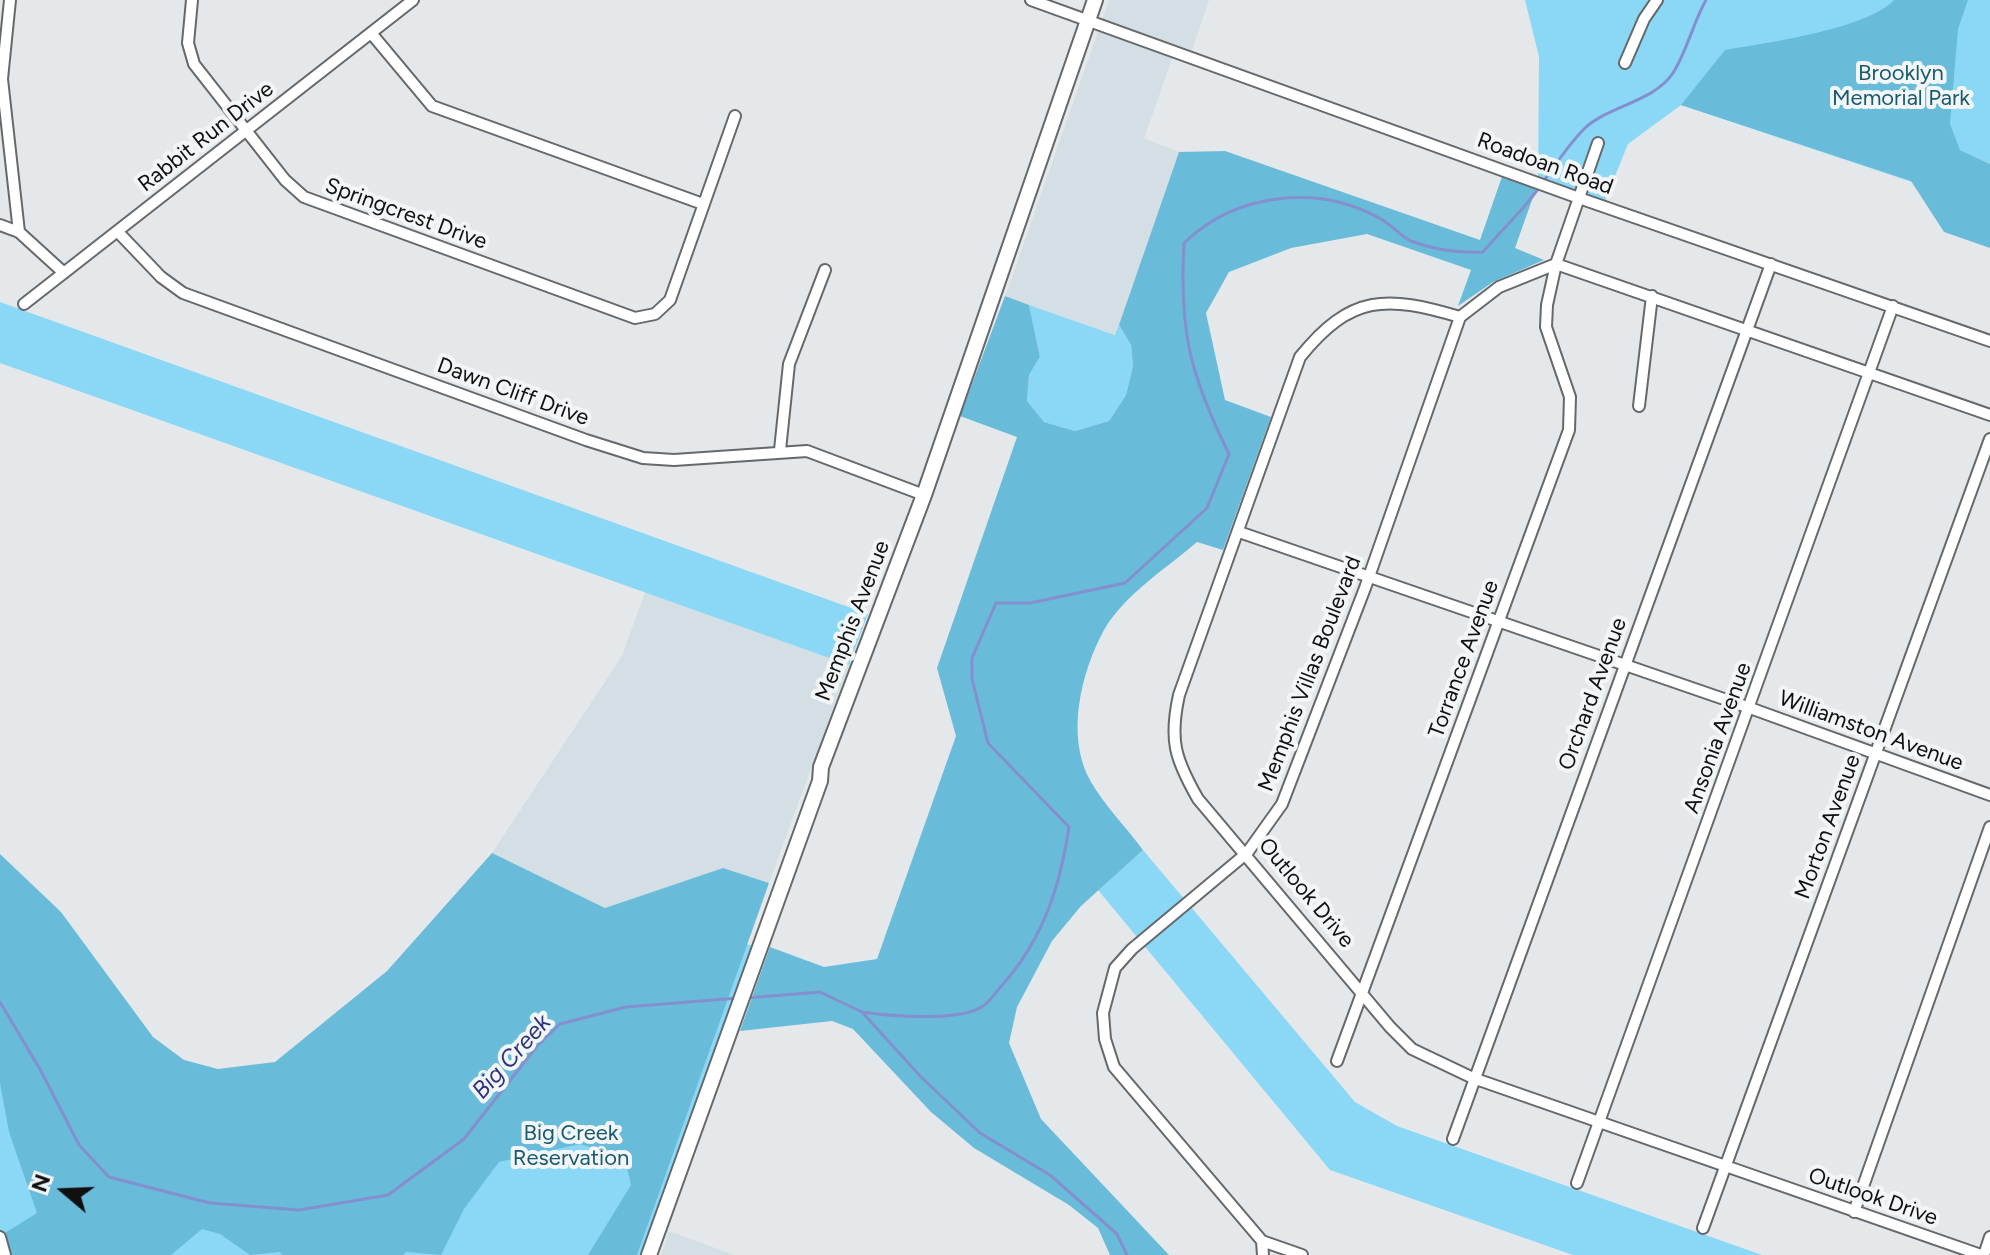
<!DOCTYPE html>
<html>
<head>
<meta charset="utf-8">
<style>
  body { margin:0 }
  #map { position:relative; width:1990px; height:1255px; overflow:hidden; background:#e5e8ea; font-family:Figtree,sans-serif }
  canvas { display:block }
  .north { position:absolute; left:24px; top:1151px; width:80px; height:80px; -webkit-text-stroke:6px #f2f6f7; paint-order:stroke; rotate:289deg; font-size:22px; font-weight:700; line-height:32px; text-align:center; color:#0f1010 }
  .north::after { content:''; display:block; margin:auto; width:28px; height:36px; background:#0f1010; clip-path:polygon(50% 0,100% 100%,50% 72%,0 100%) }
</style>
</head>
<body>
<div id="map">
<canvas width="1990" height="1255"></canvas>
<div class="north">N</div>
</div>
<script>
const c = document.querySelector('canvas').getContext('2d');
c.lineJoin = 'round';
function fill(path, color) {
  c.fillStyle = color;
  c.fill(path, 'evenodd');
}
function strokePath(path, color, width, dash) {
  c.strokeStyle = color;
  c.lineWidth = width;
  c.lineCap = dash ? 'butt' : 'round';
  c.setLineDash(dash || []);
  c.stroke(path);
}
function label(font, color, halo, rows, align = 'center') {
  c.font = font + ' Figtree,sans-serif';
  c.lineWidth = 8;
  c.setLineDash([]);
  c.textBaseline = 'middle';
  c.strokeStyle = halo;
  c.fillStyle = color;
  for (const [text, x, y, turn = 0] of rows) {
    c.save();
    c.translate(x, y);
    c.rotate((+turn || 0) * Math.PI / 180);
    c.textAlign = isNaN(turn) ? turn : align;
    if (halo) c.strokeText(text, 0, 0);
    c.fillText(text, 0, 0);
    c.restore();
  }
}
fill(new Path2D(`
  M 1109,0 L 1209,0 L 1192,50 L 1177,45 L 1144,138 L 1179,152 L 1116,335 L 1005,297 Z
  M 645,592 L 849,665 L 769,883 L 723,868 L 605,908 L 492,853 L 622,656 Z
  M 669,1231 L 734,1255 L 661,1255 Z`), '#d3dfe4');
fill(new Path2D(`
  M 1525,0 L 1990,0 L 1990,164 L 1960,150 L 1945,193 L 1681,105 L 1628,144 L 1603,206 L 1538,183 L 1539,57 Z
  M 0,302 L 868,614 L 849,665 L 0,363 Z
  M 1029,305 L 1115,335 L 1119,325 L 1131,345 L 1133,366 L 1126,395 L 1109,421 L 1075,431 L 1044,422 L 1027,401 L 1029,375 L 1040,357 Z
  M 1143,850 L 1355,1102 L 1397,1126 L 1762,1255 L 1573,1255 L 1330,1170 L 1098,890 Z
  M 0,927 L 111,1126 L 732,939 L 759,948 L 649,1255 L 0,1255 Z`), '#8bd8f6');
fill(new Path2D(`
  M 1894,0 L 1968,0 L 1958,29 L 1950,124 L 1960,150 L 1990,164 L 1990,248 L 1944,232 L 1911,181 L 1681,105 L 1725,50 C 1766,43 1867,29 1894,0 Z
  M 1225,151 L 1480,240 L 1504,171 L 1538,183 L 1515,248 L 1544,260 L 1493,282 L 1458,306 L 1471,270 L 1367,234 L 1291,248 L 1229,272 L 1206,313 L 1225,400 L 1271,417 L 1223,550 L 1197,542 C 1168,567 1124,595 1104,630 C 1081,672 1065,737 1091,782 C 1105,806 1126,827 1143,850 L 1081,906 L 1052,941 L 1017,1007 L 1009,1043 L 1041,1119 L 1169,1255 L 1110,1255 L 1098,1228 L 1069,1205 L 974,1148 L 931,1112 L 853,1029 L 832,1021 L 740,1031 L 770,947 L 824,967 L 877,959 L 956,736 L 937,668 L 1017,437 L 960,416 L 1005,296 L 1029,305 L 1040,357 L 1029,375 L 1027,401 L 1044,422 L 1075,431 L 1109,421 L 1126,395 L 1133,366 L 1131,345 L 1119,325 L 1179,152 Z
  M 492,853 L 605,908 L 723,868 L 769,883 L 637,1255 L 588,1255 L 631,1185 L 625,1158 L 580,1144 L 499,1162 L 464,1209 L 441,1255 L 406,1252 L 403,1255 L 282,1255 L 280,1252 L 250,1255 L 220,1234 L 202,1229 L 171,1255 L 0,1255 L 0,1236 L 37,1213 L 9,1132 L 0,1083 L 0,854 L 61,912 L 153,1037 L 184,1060 L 218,1069 L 275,1062 L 387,971 Z`), '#69bbda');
strokePath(new Path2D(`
  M 746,998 L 820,992 L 862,1012 L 920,1076 L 980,1133 L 1050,1175 L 1117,1234 L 1127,1255
  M 0,1002 L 41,1071 L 79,1145 L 109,1177 L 210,1203 L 299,1210 L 388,1195 L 464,1139 L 537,1046 L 560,1024 L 626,1007 L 738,998
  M 862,1012 C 888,1016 962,1022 983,1006 C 991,1001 997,990 1004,983 C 1044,937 1060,886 1069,827 L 988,743 L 972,679 L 972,658 L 996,603 L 1030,603 L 1125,583 L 1207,508 L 1229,454 C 1190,375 1179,331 1184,243 C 1236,193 1318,183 1381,219 C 1392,225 1400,236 1411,241 C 1434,250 1459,253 1483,252 C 1497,235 1514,219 1528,202 C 1548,178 1562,151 1585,128 C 1608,106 1654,102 1673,73 C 1687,51 1693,23 1706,0`), '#8490cd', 3);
const street = new Path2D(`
  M 10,0 L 2,79 L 19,232 L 64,273
  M 192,0 L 188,43 L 194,64 L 285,180 L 304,197 L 635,318 L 655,314 L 670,300 L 735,116
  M 1031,0 L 1579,198 L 1990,341
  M 371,33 L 432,106 L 703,204
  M 1625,63 L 1644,19 L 1657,0
  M 0,225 L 19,232
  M 118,232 L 161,277 L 183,293 L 586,440 L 643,458 L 674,460 L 807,451 L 924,495
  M 24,304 L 413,0
  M 1460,317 C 1386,295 1351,294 1300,357 L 1179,695 C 1169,740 1175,759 1198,799 L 1390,1027 L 1412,1049 L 1473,1078 L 1981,1255
  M 1639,406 L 1652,296
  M 780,450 L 789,364 L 825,270
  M 1239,532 L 1750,708 L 1990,795
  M 1337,1061 L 1569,430 L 1570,397 L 1546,327 L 1547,305 L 1556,264 L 1990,415
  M 1453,1139 L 1771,264
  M 1577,1183 L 1893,306
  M 1854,1212 L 1990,827
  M 1703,1228 L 1990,439
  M 0,1237 L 5,1255
  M 1262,1241 L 1302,1255
  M 1263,1255 L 1262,1241 L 1114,1067 L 1105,1039 L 1103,1013 L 1115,968 L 1132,949 L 1247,853 L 1282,804 L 1365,588 L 1460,317 L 1499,287 L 1556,264 L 1598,143
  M 1984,1255 L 1990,1237`);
const secondary = new Path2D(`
  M 649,1255 L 820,781 L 821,767 L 924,495 L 1095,0`);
strokePath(street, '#66696b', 14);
strokePath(secondary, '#66696b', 18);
strokePath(street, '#fff', 10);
strokePath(secondary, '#fff', 14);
label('22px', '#18596f', '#f2f6f7', [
  ["Brooklyn",1901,74],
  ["Memorial Park",1901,99],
  ["Big Creek",571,1134],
  ["Reservation",571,1159]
]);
label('22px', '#0f1010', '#f2f6f7', [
  ["Rabbit Run Drive",206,137,-38],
  ["Roadoan Road",1545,164,20],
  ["Springcrest Drive",406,214,20],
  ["Dawn Cliff Drive",513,392,20],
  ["Memphis Avenue",853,621,-69],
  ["Torrance Avenue",1464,659,-70],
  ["Memphis Villas Boulevard",1310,674,-69],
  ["Orchard Avenue",1593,694,-70],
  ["Williamston Avenue",1871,731,20],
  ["Ansonia Avenue",1718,738,-70],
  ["Morton Avenue",1828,827,-70],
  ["Outlook Drive",1306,893,50],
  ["Outlook Drive",1873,1197,19]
]);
label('italic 24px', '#2f357d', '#f2f6f7', [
  ["Big Creek",512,1057,-48]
]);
</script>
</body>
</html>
